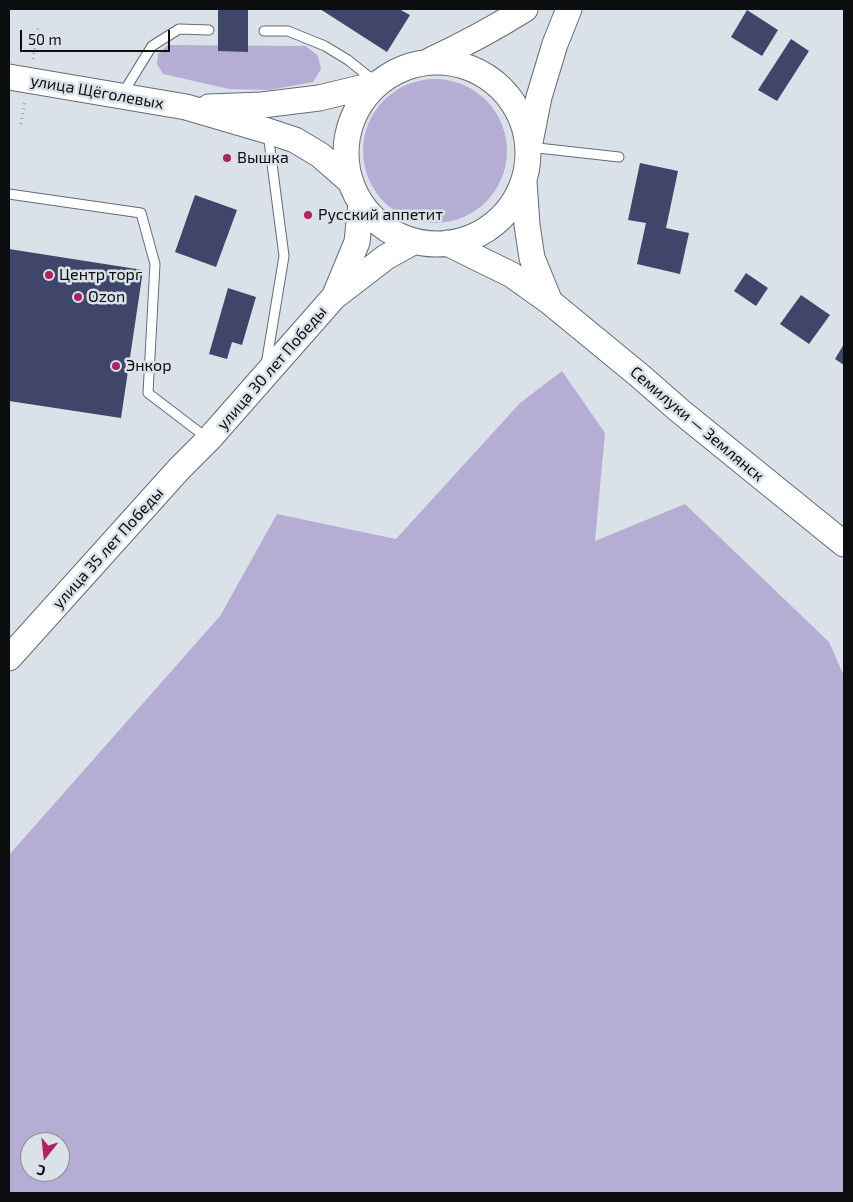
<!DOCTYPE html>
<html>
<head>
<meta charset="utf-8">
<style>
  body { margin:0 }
  #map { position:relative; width:853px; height:1202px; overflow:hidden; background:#dbe1e9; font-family:"Exo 2",sans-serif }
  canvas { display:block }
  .frame { position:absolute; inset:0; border:10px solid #0c0e10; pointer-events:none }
  .north { position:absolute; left:20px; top:1132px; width:50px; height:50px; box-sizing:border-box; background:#dbe1e9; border:1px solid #888d92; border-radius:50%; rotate:196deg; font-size:14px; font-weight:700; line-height:20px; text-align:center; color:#0c0e10 }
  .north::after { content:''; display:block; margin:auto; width:18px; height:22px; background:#ad2364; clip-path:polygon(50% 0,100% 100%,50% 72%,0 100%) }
  .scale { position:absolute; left:20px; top:30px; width:150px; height:22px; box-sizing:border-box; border:2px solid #0c0e10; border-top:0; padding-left:6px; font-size:15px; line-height:18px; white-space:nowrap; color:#0c0e10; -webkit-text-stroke:4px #dbe1e9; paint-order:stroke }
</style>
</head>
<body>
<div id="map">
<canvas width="853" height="1202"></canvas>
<div class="frame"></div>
<div class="north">С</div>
<div class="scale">50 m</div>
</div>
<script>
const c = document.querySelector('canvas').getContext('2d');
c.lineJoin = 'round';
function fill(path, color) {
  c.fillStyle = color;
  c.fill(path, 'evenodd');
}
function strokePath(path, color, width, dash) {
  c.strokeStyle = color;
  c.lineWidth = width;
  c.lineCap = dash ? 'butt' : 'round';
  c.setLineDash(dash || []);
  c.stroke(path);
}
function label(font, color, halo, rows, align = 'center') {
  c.font = font + ' "Exo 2",sans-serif';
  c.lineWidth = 5;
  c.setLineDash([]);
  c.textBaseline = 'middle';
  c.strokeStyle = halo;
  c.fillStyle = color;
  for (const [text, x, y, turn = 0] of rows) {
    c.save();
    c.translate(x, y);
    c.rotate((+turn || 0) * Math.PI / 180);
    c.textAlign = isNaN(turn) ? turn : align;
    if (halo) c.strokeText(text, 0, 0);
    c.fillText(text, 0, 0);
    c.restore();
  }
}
fill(new Path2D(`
  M 168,45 L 306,46 L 318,56 L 321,69 L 313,82 L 269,90 L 229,89 L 163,74 L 157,64 L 158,54 Z
  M363 151a72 72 0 1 1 144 0a72 72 0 1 1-144 0Z
  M 562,371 L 605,433 L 595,541 L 685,504 L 829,642 L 844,676 L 844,1193 L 9,1193 L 9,855 L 220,616 L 277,514 L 396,539 L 520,403 ZM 30,1142 L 60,1142 L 60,1172 L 30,1172 Z`), '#b6add5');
fill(new Path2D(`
  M 218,9 L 248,9 L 248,52 L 218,51 Z
  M 320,9 L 399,9 L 410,15 L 387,52 Z
  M 747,10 L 778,30 L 762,56 L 731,37 Z
  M 791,39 L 809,51 L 777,101 L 758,90 Z
  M 640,163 L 678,171 L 666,228 L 689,233 L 680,274 L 637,264 L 646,223 L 628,220 Z
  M 195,195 L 237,210 L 216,267 L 175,252 Z
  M 9,249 L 143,270 L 121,418 L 9,401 Z
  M 746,273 L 768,288 L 756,306 L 734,291 Z
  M 228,288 L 256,297 L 242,345 L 232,342 L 227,359 L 209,354 Z
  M 801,295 L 830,315 L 809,344 L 780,324 Z
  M 844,344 L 844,365 L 835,359 Z`), '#3f4669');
const service = new Path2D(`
  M 264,31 L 288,31 L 325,46 L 348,60 L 373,80
  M 123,93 L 152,46 L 179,29 L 209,30
  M 529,147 L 619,157
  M 9,194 L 141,213 L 155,264 L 148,393 L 207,438
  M 266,365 L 284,256 L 268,133`);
const secondary = new Path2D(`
  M 431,60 C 463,45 495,28 525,9
  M346 153a91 91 0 1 1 182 0a91 91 0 1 1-182 0Z
  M 9,77 L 186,107 L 268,131 L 295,140 L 320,155 L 351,182
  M 209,107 L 262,105 L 319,98 L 377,84
  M 530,142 L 539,97 L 555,44 L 569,9
  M 524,182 L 527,225 L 532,258 L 550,302
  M 447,243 L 512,275 L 550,302 L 640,376 L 680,411 L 844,544
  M 335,295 L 357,242 L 361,203
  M 9,658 L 179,469 L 209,439 L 334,297 L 386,257 L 415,241`);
strokePath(service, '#666c73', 11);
strokePath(secondary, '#666c73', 27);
strokePath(new Path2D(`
  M 33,59 L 38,27
  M 21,124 L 25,102`), '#9ba0a6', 3, [1, 4]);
strokePath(service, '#fff', 9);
strokePath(secondary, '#fff', 25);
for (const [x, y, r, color] of [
  [227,158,5,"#ad2364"],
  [308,215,5,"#ad2364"],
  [49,275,5,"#ad2364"],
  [78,297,5,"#ad2364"],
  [116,366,5,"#ad2364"]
]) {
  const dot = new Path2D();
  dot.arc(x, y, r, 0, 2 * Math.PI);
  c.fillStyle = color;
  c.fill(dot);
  strokePath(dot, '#dbe1e9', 2);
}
label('16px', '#0c0e10', '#dbe1e9', [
  ["улица Щёголевых",97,92,10],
  ["улица 30 лет Победы",272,368,-49],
  ["Семилуки — Землянск",697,424,40],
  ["улица 35 лет Победы",108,548,-48]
]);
label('16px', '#0c0e10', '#dbe1e9', [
  ["Вышка",237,158],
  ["Русский аппетит",318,215],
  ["Центр торг",59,275],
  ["Ozon",88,297],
  ["Энкор",126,366]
], 'left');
</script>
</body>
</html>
